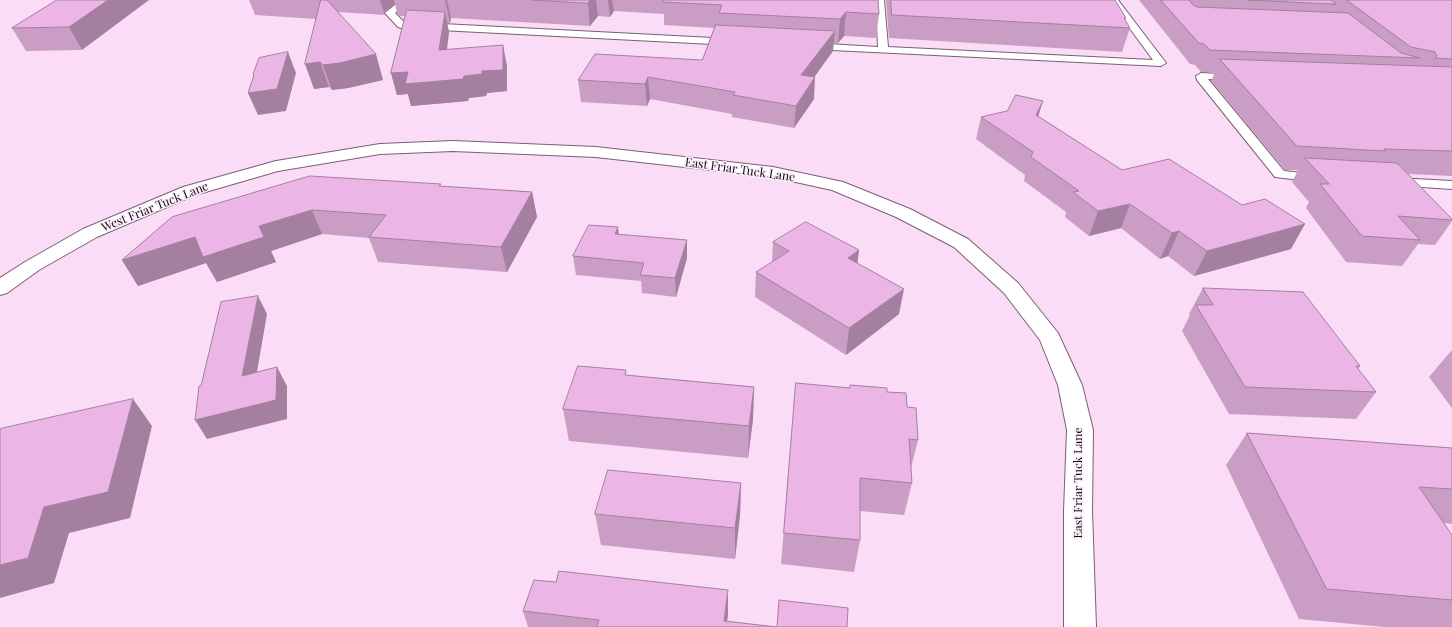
<!DOCTYPE html>
<html>
<head>
<meta charset="utf-8">
<style>
  body { margin:0 }
  canvas { display:block; background:#fadcf6 }
</style>
</head>
<body>
<canvas width="1452" height="627"></canvas>
<script>
const c = document.querySelector('canvas').getContext('2d');
c.lineJoin = 'round';
function strokePath(path, color, width, dash) {
  c.strokeStyle = color;
  c.lineWidth = width;
  c.lineCap = dash ? 'butt' : 'round';
  c.setLineDash(dash || []);
  c.stroke(path);
}
function fill(path, color) {
  c.fillStyle = color;
  c.fill(path, 'evenodd');
}
function label(font, color, halo, rows, align = 'center') {
  c.font = font + ' "Playfair Display",serif';
  c.lineWidth = 3;
  c.setLineDash([]);
  c.textBaseline = 'middle';
  c.strokeStyle = halo;
  c.fillStyle = color;
  for (const [text, x, y, turn = 0] of rows) {
    c.save();
    c.translate(x, y);
    c.rotate((+turn || 0) * Math.PI / 180);
    c.textAlign = isNaN(turn) ? turn : align;
    if (halo) c.strokeText(text, 0, 0);
    c.fillText(text, 0, 0);
    c.restore();
  }
}
const service = new Path2D(`
  M 401,0 L 410,0 L 395,13 L 404,22 L 732,39 L 737,42 L 732,45 L 401,28 L 398,27 L 385,13 Z
  M 876,0 L 884,0 L 888,47 L 1153,60 L 1109,0 L 1118,0 L 1166,63 L 1161,66 L 811,49 L 806,46 L 811,43 L 878,47 Z
  M 1201,73 L 1239,75 L 1240,77 L 1235,80 L 1208,79 L 1284,171 L 1322,175 L 1323,178 L 1322,181 L 1317,182 L 1275,177 L 1197,80 L 1196,76 Z
  M 1396,178 L 1452,181 L 1452,189 L 1391,185 L 1390,182 L 1391,179 Z`);
const minor = new Path2D(`
  M 453,141 L 596,147 L 773,167 L 843,182 L 910,209 L 968,239 L 1018,283 L 1058,333 L 1082,385 L 1093,430 L 1092,511 L 1096,627 L 1064,627 L 1064,511 L 1067,430 L 1058,385 L 1040,340 L 1004,293 L 954,247 L 896,217 L 832,190 L 773,177 L 596,157 L 453,151 L 380,154 L 278,171 L 195,195 L 97,237 L 39,270 L 7,293 L 0,295 L 0,278 L 25,262 L 83,229 L 183,187 L 276,161 L 380,144 Z`);
strokePath(service, '#796076', 2);
strokePath(minor, '#796076', 2);
fill(service, '#fff');
fill(minor, '#fff');
fill(new Path2D(`
  M 57,0 L 82,50 L 26,51 L 12,28 Z
  M 249,0 L 878,0 L 879,14 L 876,38 L 844,36 L 838,43 L 833,43 L 833,51 L 814,77 L 814,99 L 794,128 L 732,117 L 732,114 L 650,99 L 647,106 L 581,102 L 578,80 L 702,60 L 714,28 L 664,25 L 664,14 L 614,11 L 610,17 L 598,16 L 590,26 L 451,18 L 450,23 L 447,23 L 449,32 L 447,50 L 507,66 L 507,91 L 487,93 L 486,96 L 469,98 L 468,101 L 411,106 L 408,94 L 397,95 L 391,73 L 405,16 L 400,16 L 397,13 L 395,4 L 384,12 L 385,15 L 338,12 L 383,80 L 348,88 L 332,90 L 329,87 L 314,89 L 316,19 L 255,15 Z
  M 886,0 L 1115,0 L 1126,18 L 1125,20 L 1130,28 L 1122,52 L 889,38 Z
  M 1139,0 L 1452,0 L 1452,176 L 1408,174 L 1452,219 L 1452,221 L 1435,245 L 1418,244 L 1402,266 L 1346,262 L 1306,208 L 1309,202 L 1292,182 L 1298,170 L 1285,170 L 1211,81 L 1215,72 L 1201,72 L 1195,65 L 1190,64 Z
  M 1043,101 L 1038,116 L 1122,170 L 1291,249 L 1194,276 L 1168,256 L 1160,259 L 1121,228 L 1089,236 L 1065,217 L 1066,212 L 1024,181 L 1025,175 L 976,139 L 981,117 L 1007,111 Z
  M 442,186 L 532,192 L 537,217 L 507,272 L 378,262 L 369,238 L 322,234 L 271,251 L 276,262 L 217,282 L 206,263 L 138,286 L 122,260 L 172,217 Z
  M 619,234 L 687,258 L 676,297 L 642,293 L 641,281 L 576,275 L 573,256 Z
  M 773,242 L 859,250 L 857,263 L 899,314 L 846,355 L 755,297 L 756,272 L 772,262 Z
  M 1203,288 L 1360,366 L 1358,369 L 1376,392 L 1356,419 L 1229,414 L 1182,331 L 1190,315 L 1189,314 Z
  M 1451,351 L 1452,351 L 1452,408 L 1429,377 Z
  M 627,375 L 754,387 L 753,419 L 748,458 L 569,441 L 563,409 Z
  M 796,383 L 850,388 L 850,385 L 887,392 L 907,407 L 918,440 L 911,468 L 912,483 L 904,515 L 860,511 L 860,540 L 854,572 L 781,564 Z
  M 1247,433 L 1452,448 L 1452,524 L 1444,523 L 1452,535 L 1452,627 L 1385,627 L 1299,619 L 1226,465 Z
  M 741,483 L 740,515 L 735,559 L 601,545 L 595,514 Z
  M 556,582 L 728,590 L 728,615 L 727,621 L 776,627 L 847,627 L 528,627 L 523,611 Z`), '#ca9dc5');
fill(new Path2D(`
  M 108,0 L 149,0 L 82,50 L 69,27 Z
  M 380,0 L 394,0 L 395,4 L 384,12 L 385,15 Z
  M 445,0 L 447,0 L 451,18 L 450,23 Z
  M 590,0 L 596,0 L 598,16 L 590,26 L 588,3 Z
  M 608,0 L 612,0 L 614,11 L 610,17 Z
  M 445,12 L 449,32 L 444,71 L 439,50 Z
  M 846,12 L 844,36 L 838,43 L 840,19 Z
  M 835,31 L 833,51 L 800,97 L 801,75 Z
  M 503,45 L 507,66 L 507,91 L 487,93 L 486,96 L 469,98 L 468,101 L 411,106 L 408,94 L 397,95 L 391,73 L 408,72 L 464,76 L 482,71 Z
  M 288,52 L 296,73 L 286,111 L 258,115 L 248,93 Z
  M 376,54 L 383,80 L 348,88 L 332,90 L 323,65 Z
  M 320,62 L 329,87 L 314,89 L 305,64 Z
  M 648,77 L 650,99 L 647,106 L 645,84 Z
  M 815,77 L 814,99 L 794,128 L 796,106 Z
  M 1043,101 L 1036,123 L 1036,115 Z
  M 532,192 L 537,217 L 507,272 L 501,247 Z
  M 1130,204 L 1121,228 L 1089,236 L 1098,211 Z
  M 312,210 L 322,234 L 271,251 L 276,262 L 217,282 L 206,263 L 138,286 L 122,260 L 195,237 L 259,226 Z
  M 1305,224 L 1291,249 L 1194,276 L 1207,251 Z
  M 618,227 L 620,245 L 615,234 Z
  M 1179,231 L 1168,256 L 1160,259 L 1172,233 Z
  M 687,240 L 687,258 L 676,297 L 675,278 Z
  M 859,250 L 856,276 L 848,258 Z
  M 904,289 L 899,314 L 846,355 L 849,328 Z
  M 258,296 L 267,314 L 253,395 L 242,376 Z
  M 277,367 L 287,386 L 287,419 L 207,439 L 195,420 Z
  M 754,387 L 753,419 L 748,458 L 749,426 Z
  M 133,399 L 152,426 L 130,518 L 69,533 L 54,583 L 0,598 L 0,565 L 44,507 Z
  M 741,483 L 740,515 L 735,559 L 735,528 Z
  M 728,590 L 728,615 L 726,627 L 724,621 Z`), '#a47fa0');
const building = new Path2D(`
  M 57,0 L 108,0 L 69,27 L 12,28 Z
  M 321,0 L 327,0 L 376,54 L 340,63 L 323,65 L 320,62 L 305,64 Z
  M 533,0 L 590,0 L 588,3 Z
  M 664,0 L 878,0 L 879,14 L 846,12 L 840,19 L 719,13 L 722,5 L 663,2 Z
  M 891,0 L 1115,0 L 1126,18 L 1124,18 L 1130,28 L 892,15 Z
  M 1161,0 L 1189,0 L 1193,5 L 1197,7 L 1348,13 L 1401,53 L 1420,58 L 1210,50 L 1204,44 L 1199,43 Z
  M 1248,0 L 1331,0 L 1336,4 Z
  M 1347,0 L 1452,0 L 1452,59 L 1435,58 L 1437,56 L 1435,52 L 1411,47 Z
  M 407,10 L 445,12 L 439,50 L 503,45 L 503,70 L 482,71 L 482,74 L 464,76 L 463,79 L 405,84 L 408,72 L 391,73 Z
  M 716,25 L 835,31 L 801,75 L 815,77 L 796,106 L 733,95 L 735,92 L 648,77 L 645,84 L 578,80 L 595,54 L 702,60 Z
  M 288,52 L 277,89 L 248,93 L 254,75 L 253,74 L 259,58 Z
  M 1220,59 L 1452,67 L 1452,151 L 1384,149 L 1385,151 L 1297,146 Z
  M 1016,95 L 1043,101 L 1036,115 L 1122,170 L 1169,159 L 1242,205 L 1265,199 L 1305,224 L 1207,251 L 1179,231 L 1172,233 L 1130,204 L 1098,211 L 1073,192 L 1079,191 L 1031,157 L 1033,152 L 981,117 L 1007,111 Z
  M 1305,158 L 1397,163 L 1452,219 L 1452,220 L 1398,216 L 1420,240 L 1362,236 L 1320,184 L 1329,184 Z
  M 310,176 L 441,184 L 439,186 L 532,192 L 501,247 L 369,237 L 386,215 L 312,210 L 259,226 L 264,237 L 203,257 L 195,237 L 122,260 L 172,217 Z
  M 806,222 L 859,250 L 848,258 L 904,289 L 849,328 L 756,272 L 789,251 L 773,242 Z
  M 589,225 L 618,227 L 615,234 L 687,240 L 675,278 L 640,275 L 644,263 L 573,256 Z
  M 1203,288 L 1303,292 L 1360,366 L 1356,366 L 1376,392 L 1245,387 L 1196,305 L 1213,305 Z
  M 258,296 L 242,376 L 277,367 L 276,400 L 195,420 L 199,386 L 201,386 L 221,302 Z
  M 578,366 L 626,370 L 625,375 L 754,387 L 749,426 L 563,409 Z
  M 796,383 L 850,388 L 850,385 L 887,388 L 887,392 L 906,393 L 907,407 L 916,408 L 918,440 L 909,439 L 912,483 L 860,478 L 860,540 L 784,533 Z
  M 133,399 L 108,492 L 44,507 L 28,558 L 0,565 L 0,429 Z
  M 1247,433 L 1452,448 L 1452,489 L 1419,487 L 1452,535 L 1452,600 L 1327,589 Z
  M 608,470 L 741,483 L 735,528 L 595,514 Z
  M 559,571 L 728,590 L 724,621 L 777,627 L 779,600 L 848,608 L 847,627 L 597,627 L 599,620 L 523,611 L 534,580 L 556,582 Z`);
fill(building, '#ebb6e5');
strokePath(building, '#a47fa0', 1);
label('12px', '#140b13', '#fcf0fa', [
  ["East Friar Tuck Lane",740,170,8],
  ["West Friar Tuck Lane",155,207,-22],
  ["East Friar Tuck Lane",1078,483,-90]
]);
</script>
</body>
</html>
